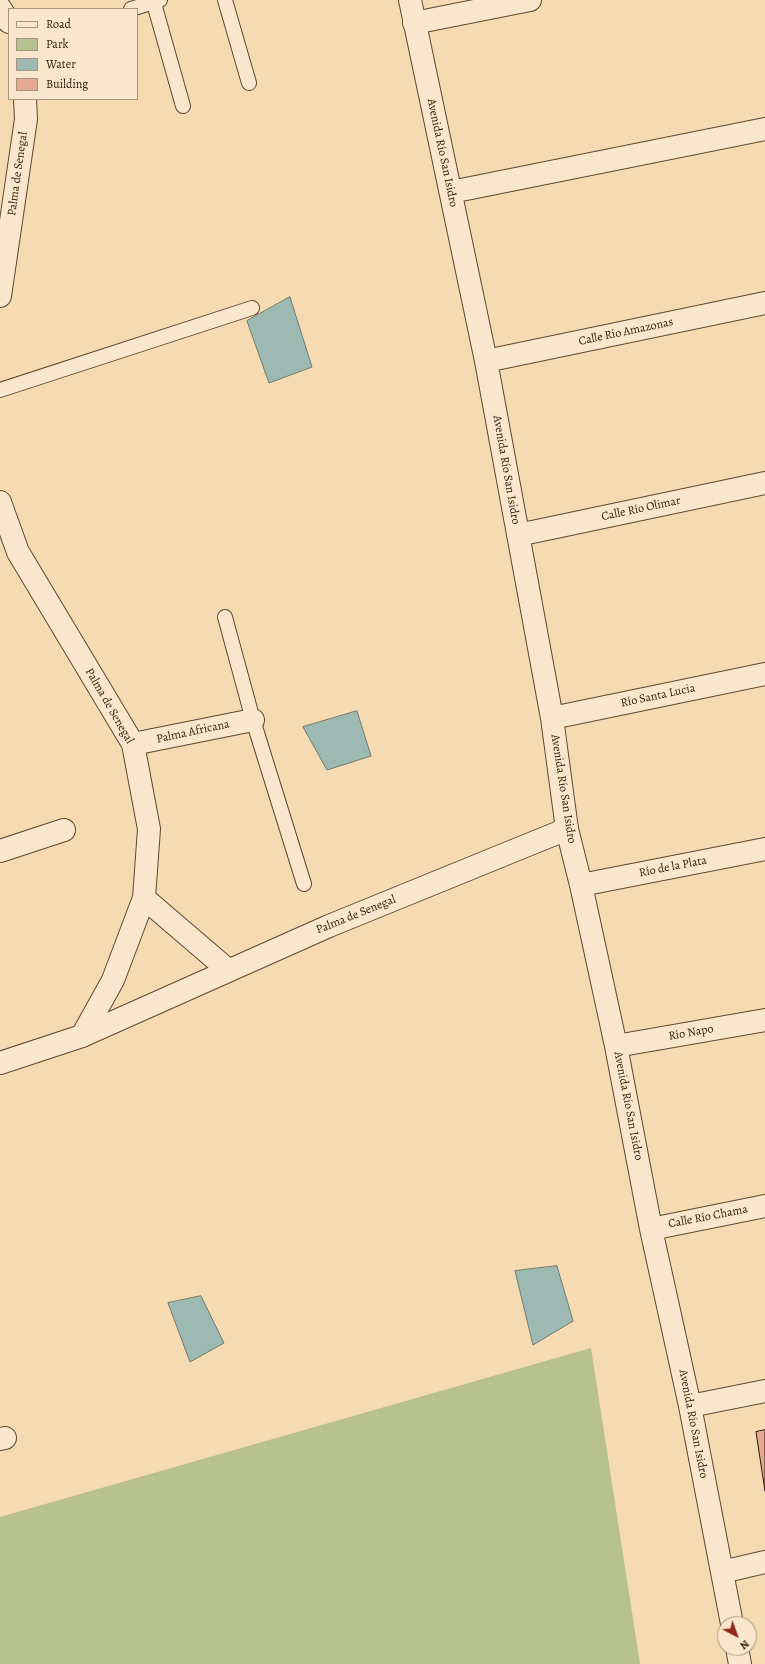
<!DOCTYPE html>
<html>
<head>
<meta charset="utf-8">
<style>
  body { margin:0 }
  #map { position:relative; width:765px; height:1664px; overflow:hidden; background:#f6dab2; font-family:Alegreya,serif }
  canvas { display:block }
  .legend { position:absolute; left:8px; top:8px; width:130px; height:92px; box-sizing:border-box; background:#f9e7cd; border:1px solid #a7947d; margin:0; padding:5px 7px; list-style:none; font-size:12px; color:#2d1806 }
  .legend li { display:flex; align-items:center; gap:8px; height:20px }
  .legend b { width:20px; border:1px solid #a7947d }
  .north { position:absolute; left:717px; top:1616px; width:40px; height:40px; box-sizing:border-box; background:#f9e7cd; border:1px solid #a7947d; border-radius:50%; rotate:139deg; font-size:11px; font-weight:700; line-height:16px; text-align:center; color:#2d1806 }
  .north::after { content:''; display:block; margin:auto; width:14px; height:18px; background:#8f2418; clip-path:polygon(50% 0,100% 100%,50% 72%,0 100%) }
</style>
</head>
<body>
<div id="map">
<canvas width="765" height="1664"></canvas>
<ul class="legend">
<li><b style="height:5px;background:#f9e7cd"></b>Road</li>
<li><b style="height:11px;background:#b7c190"></b>Park</li>
<li><b style="height:11px;background:#9dbab2"></b>Water</li>
<li><b style="height:11px;background:#e5a892"></b>Building</li>
</ul>
<div class="north">N</div>
</div>
<script>
const c = document.querySelector('canvas').getContext('2d');
c.lineJoin = 'round';
function fill(path, color) {
  c.fillStyle = color;
  c.fill(path, 'evenodd');
}
function strokePath(path, color, width, dash) {
  c.strokeStyle = color;
  c.lineWidth = width;
  c.lineCap = dash ? 'butt' : 'round';
  c.setLineDash(dash || []);
  c.stroke(path);
}
function label(font, color, halo, rows, align = 'center') {
  c.font = font + ' Alegreya,serif';
  c.lineWidth = 3;
  c.setLineDash([]);
  c.textBaseline = 'middle';
  c.strokeStyle = halo;
  c.fillStyle = color;
  for (const [text, x, y, turn = 0] of rows) {
    c.save();
    c.translate(x, y);
    c.rotate((+turn || 0) * Math.PI / 180);
    c.textAlign = isNaN(turn) ? turn : align;
    if (halo) c.strokeText(text, 0, 0);
    c.fillText(text, 0, 0);
    c.restore();
  }
}
fill(new Path2D(`
  M 591,1348 L 640,1664 L 0,1664 L 0,1517 Z`), '#b7c190');
const water = new Path2D(`
  M 290,297 L 312,367 L 269,383 L 247,321 Z
  M 357,711 L 371,756 L 327,770 L 303,727 Z
  M 557,1266 L 573,1321 L 533,1345 L 515,1271 Z
  M 201,1296 L 224,1343 L 190,1362 L 168,1303 Z`);
fill(water, '#9dbab2');
strokePath(water, '#70796d', 1);
const building = new Path2D(`
  M 765,1430 L 765,1491 L 756,1432 Z`);
fill(building, '#e5a892');
strokePath(building, '#2d1806', 1);
const service = new Path2D(`
  M 153,0 L 183,106
  M 225,0 L 249,83
  M 131,9 L 160,0
  M 0,390 L 252,308
  M 225,617 L 253,720 L 304,884`);
const minor = new Path2D(`
  M 410,0 L 486,361 L 552,718 L 567,829 L 581,885 L 616,1046 L 651,1229 L 690,1406 L 732,1624
  M 0,8 L 9,22
  M 414,23 L 530,0
  M 451,192 L 765,129
  M 0,296 L 26,119 L 25,99
  M 486,361 L 765,303
  M 0,502 L 18,552 L 133,744 L 149,829 L 144,898 L 113,980 L 82,1036
  M 518,535 L 765,483
  M 552,718 L 765,674
  M 133,744 L 253,720
  M 0,851 L 64,830
  M 581,885 L 765,849
  M 144,898 L 228,970
  M 616,1046 L 765,1020
  M 651,1229 L 765,1206
  M 690,1406 L 765,1391
  M 0,1439 L 5,1438
  M 722,1572 L 765,1562
  M 737,1648 L 740,1664`);
const tertiary = new Path2D(`
  M 0,1063 L 82,1036 L 329,926 L 567,829`);
strokePath(service, '#5f4831', 16);
strokePath(minor, '#5f4831', 24);
strokePath(tertiary, '#5f4831', 24);
strokePath(service, '#f9e7cd', 14);
strokePath(minor, '#f9e7cd', 22);
strokePath(tertiary, '#f9e7cd', 22);
label('12px', '#2d1806', '#f9e7cd', [
  ["Avenida Río San Isidro",442,153,78],
  ["Palma de Senegal",18,174,-82],
  ["Calle Río Amazonas",626,332,-12],
  ["Avenida Río San Isidro",506,470,80],
  ["Calle Río Olimar",641,509,-12],
  ["Río Santa Lucia",658,696,-12],
  ["Palma de Senegal",109,706,60],
  ["Palma Africana",193,732,-12],
  ["Avenida Río San Isidro",563,789,81],
  ["Río de la Plata",673,867,-11],
  ["Palma de Senegal",356,915,-22],
  ["Río Napo",691,1033,-10],
  ["Avenida Río San Isidro",628,1106,79],
  ["Calle Río Chama",708,1217,-11],
  ["Avenida Río San Isidro",693,1424,79]
]);
</script>
</body>
</html>
